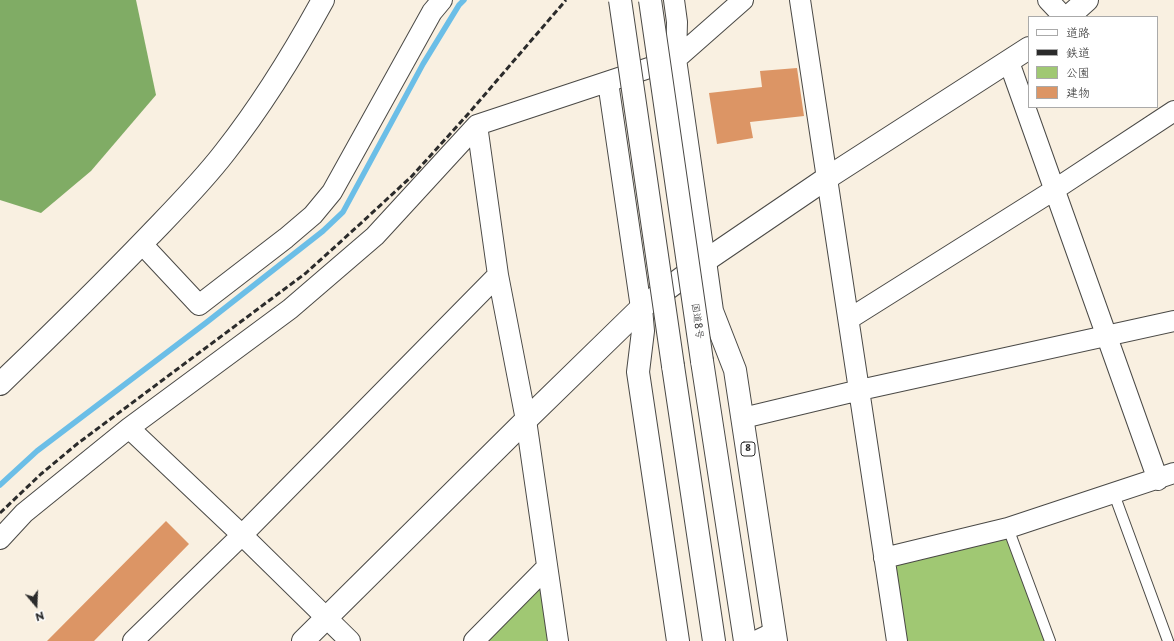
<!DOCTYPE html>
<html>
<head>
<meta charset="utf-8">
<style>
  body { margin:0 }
  #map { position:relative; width:1174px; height:641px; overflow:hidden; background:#f9f0e1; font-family:"Playpen Sans","Klee One",sans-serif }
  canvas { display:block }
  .legend { position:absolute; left:1028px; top:16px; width:130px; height:92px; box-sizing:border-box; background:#fff; border:1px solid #aaa; margin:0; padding:5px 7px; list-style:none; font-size:12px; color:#2b2b2b }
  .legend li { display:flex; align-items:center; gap:8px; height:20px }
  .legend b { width:20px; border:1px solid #aaa }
  .north { position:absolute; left:16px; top:585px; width:40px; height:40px; -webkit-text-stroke:3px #fff; paint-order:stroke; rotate:161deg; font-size:11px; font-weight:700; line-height:16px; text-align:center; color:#2b2b2b }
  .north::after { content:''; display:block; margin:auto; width:14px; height:18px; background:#2b2b2b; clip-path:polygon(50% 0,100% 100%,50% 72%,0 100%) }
</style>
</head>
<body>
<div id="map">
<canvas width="1174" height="641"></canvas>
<ul class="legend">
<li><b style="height:5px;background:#fff"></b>道路</li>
<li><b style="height:5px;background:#2b2b2b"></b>鉄道</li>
<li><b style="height:11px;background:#a0c873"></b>公園</li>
<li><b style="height:11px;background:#dc9565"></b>建物</li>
</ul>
<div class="north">N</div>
</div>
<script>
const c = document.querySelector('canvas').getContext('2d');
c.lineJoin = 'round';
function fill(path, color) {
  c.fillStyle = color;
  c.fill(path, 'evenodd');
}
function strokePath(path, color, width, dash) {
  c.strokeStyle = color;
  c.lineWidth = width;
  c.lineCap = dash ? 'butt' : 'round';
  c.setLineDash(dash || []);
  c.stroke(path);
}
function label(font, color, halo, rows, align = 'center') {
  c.font = font + ' "Playpen Sans","Klee One",sans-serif';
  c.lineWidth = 3;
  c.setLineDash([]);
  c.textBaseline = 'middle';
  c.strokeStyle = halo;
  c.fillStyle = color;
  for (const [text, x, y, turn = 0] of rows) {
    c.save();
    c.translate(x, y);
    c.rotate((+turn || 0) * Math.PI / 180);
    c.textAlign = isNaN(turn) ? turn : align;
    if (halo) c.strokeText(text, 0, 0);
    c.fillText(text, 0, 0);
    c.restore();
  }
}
fill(new Path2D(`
  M 1008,528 L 1047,641 L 900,641 L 885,565 Z
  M 547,567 L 558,641 L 474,641 Z`), '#a0c873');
fill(new Path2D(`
  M 0,0 L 136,0 L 156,95 L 91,171 L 41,213 L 0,200 Z`), '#80ac65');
strokePath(new Path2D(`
  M 0,485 L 37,451 L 207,322 L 323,231 L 343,212 L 423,64 L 459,5 L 464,0`), '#6bbee7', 5.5);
fill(new Path2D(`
  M 797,68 L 804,116 L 750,122 L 753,138 L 717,144 L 709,93 L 762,87 L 760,71 Z
  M 166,521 L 189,544 L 94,641 L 47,641 Z`), '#dc9565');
const service = new Path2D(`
  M 1114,494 L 1168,641
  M 1008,528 L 1050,641`);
const minor = new Path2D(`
  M 674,0 L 677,22 L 676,59 L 705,261
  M 800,0 L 897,641
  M 1048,0 L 1064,17
  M 1009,62 L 1158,480
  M 608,82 L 641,308
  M 477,125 L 498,275 L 526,420 L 558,641
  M 142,244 L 199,305 L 286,238 L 313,215 L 332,192 L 432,12 L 442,0
  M 849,319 L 1054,190 L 1174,111
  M 743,418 L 860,390 L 1174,321
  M 129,428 L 242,535 L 350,641
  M 0,539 L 24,513 L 129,428 L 290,309 L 375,236 L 477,125 L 676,59 L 743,0
  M 884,558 L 1008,528 L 1174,473
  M 133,641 L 242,535 L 498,275
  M 474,641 L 547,567
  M 756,641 L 775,632`);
const tertiary = new Path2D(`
  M 1068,17 L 1087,0
  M 0,384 C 51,335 101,286 150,235 C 176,208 202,182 225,152 C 262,105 294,53 323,0
  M 303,641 L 526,420 L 641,308 L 705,261 L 827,178 L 1029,48`);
const trunk = new Path2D(`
  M 705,261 L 712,311 L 735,370 L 776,641
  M 641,308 L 643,331 L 638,372 L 678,641
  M 702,361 L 745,641
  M 673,366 L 714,641`);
strokePath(service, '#4a4946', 12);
strokePath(minor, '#4a4946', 22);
strokePath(tertiary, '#4a4946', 24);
strokePath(trunk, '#4a4946', 24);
strokePath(service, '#fff', 10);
strokePath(minor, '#fff', 20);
strokePath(tertiary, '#fff', 22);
strokePath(trunk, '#fff', 22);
strokePath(new Path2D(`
  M 0,513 L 41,474 L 77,444 L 306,273 L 359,225 L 412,176 L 469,113 L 566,0`), '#2b2b2b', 3, [6, 3]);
const trunkBridge = new Path2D(`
  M 620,0 L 673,366
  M 650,0 L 702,361`);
strokePath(trunkBridge, '#4a4946', 24, []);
strokePath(trunkBridge, '#fff', 22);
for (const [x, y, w] of [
  [748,449,14]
]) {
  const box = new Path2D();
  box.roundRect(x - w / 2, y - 7, w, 14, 3);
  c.fillStyle = '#fff';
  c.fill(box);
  strokePath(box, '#2b2b2b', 1);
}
label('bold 9px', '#2b2b2b', null, [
  ["8",748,449]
]);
label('10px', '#2b2b2b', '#fff', [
  ["国道8号",697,321,82]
]);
</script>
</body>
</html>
